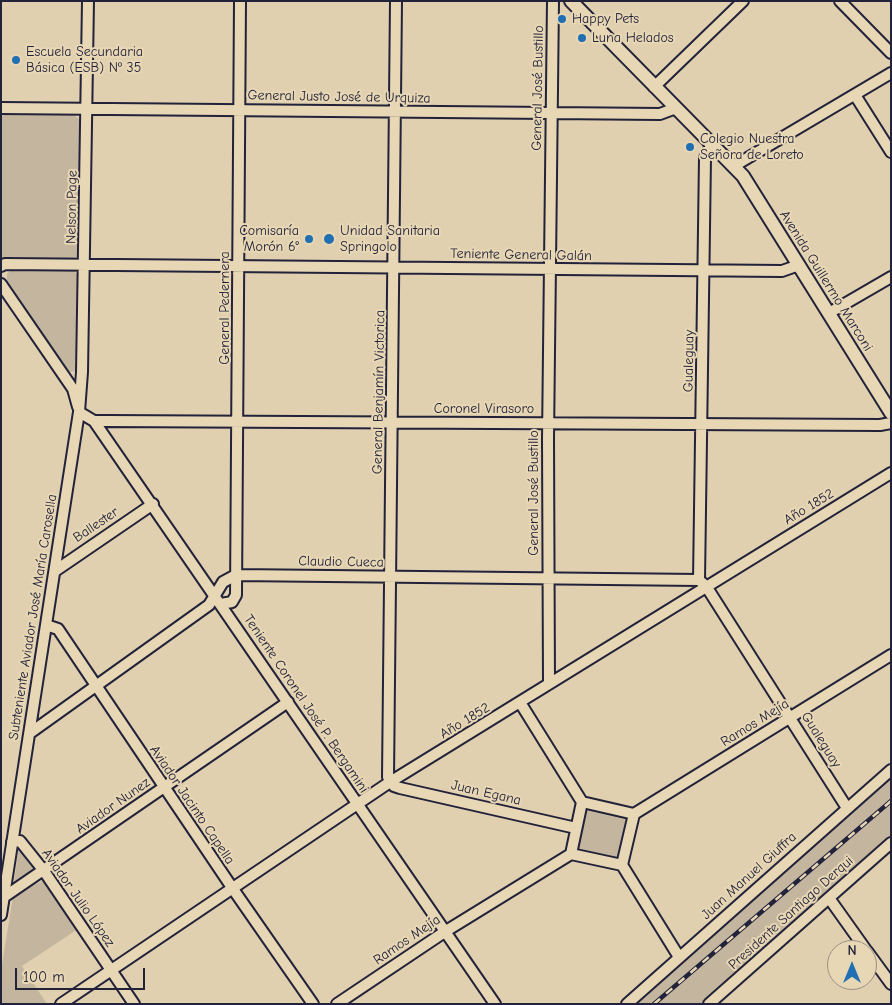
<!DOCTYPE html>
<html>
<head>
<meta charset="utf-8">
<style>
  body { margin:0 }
  #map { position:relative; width:892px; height:1005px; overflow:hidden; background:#e0d0af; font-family:"Comic Neue",sans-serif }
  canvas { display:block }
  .frame { position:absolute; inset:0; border:2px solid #22223b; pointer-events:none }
  .north { position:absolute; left:827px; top:940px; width:50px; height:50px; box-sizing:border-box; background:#e8d7b4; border:1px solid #998f84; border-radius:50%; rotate:0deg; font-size:14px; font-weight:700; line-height:20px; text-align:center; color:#22223b }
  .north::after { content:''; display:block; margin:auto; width:18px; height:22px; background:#1f6fb2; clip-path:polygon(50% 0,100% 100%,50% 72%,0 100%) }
  .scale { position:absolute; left:15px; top:968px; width:130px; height:22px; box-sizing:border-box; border:2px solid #22223b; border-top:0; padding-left:6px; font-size:15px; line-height:18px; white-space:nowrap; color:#22223b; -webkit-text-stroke:4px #e8d7b4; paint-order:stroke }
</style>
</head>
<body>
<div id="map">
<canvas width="892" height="1005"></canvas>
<div class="frame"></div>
<div class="north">N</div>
<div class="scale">100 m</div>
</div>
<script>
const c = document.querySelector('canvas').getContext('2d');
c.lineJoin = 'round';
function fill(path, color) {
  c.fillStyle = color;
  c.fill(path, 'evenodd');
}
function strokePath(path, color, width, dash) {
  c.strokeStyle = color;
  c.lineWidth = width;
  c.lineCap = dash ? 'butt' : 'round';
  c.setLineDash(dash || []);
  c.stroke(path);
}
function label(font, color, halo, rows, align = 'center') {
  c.font = font + ' "Comic Neue",sans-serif';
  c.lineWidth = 4;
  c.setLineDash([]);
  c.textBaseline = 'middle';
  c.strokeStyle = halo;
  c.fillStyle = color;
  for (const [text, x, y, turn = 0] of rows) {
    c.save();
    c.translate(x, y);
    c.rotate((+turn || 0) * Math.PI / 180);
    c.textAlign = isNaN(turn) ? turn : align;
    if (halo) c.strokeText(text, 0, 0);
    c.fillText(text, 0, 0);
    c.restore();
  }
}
fill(new Path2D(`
  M 1,113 L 74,115 L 80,120 L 79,256 L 73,259 L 1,258 Z
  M 12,269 L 72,270 L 78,274 L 77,371 L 70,372 L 67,370 L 7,280 L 7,274 Z
  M 891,770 L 891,843 L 709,1004 L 629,1004 Z
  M 585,810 L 628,820 L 618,860 L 576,850 Z
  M 19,847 L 38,870 L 14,882 Z
  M 44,880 L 78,929 L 22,966 L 47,1004 L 1,1004 L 1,971 L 13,896 Z`), '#c4b69e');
const minor = new Path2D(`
  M 396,1 L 388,777 L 394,786 L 400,788 L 576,828
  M 840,1 L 891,53
  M 654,87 L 743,1
  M 855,95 L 891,152
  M 1,108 L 660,114 L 676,108
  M 734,166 L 891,73
  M 1,266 L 5,264 L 782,271 L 799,265
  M 1,284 L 73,389 L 78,407
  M 829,313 L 891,277
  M 79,412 L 94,421 L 106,421 L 880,425 L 891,423
  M 94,421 L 495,1004
  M 55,571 L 153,504
  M 699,580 L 705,158 L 712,144
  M 221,604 L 232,602 L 236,595 L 240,1
  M 46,625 L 58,629 L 233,889 L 313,1004
  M 549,684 L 548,439 L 553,1
  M 521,704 L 582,802
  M 30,733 L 209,605 L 223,582 L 236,575 L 699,580 L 706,586 L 847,808
  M 634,814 L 891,655
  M 12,842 L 20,841 L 44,871 L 134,1004
  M 571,854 L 582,802 L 634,814
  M 571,854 L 622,865 L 634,814
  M 622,865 L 679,957
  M 4,897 L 288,702
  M 829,898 L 866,950
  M 1,915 L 79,412 L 82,372 L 88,1
  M 867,951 L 891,984
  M 61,1004 L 390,782 L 891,473
  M 337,1004 L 446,931 L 571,854
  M 627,1004 L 891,770
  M 709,1004 L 891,843`);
const major = new Path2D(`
  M 571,1 L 743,176 L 891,413`);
strokePath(minor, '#22223b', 14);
strokePath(major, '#22223b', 16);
strokePath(minor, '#e8d7b4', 10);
strokePath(major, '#e8d7b4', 12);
const rail = new Path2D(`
  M 654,1004 L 891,801`);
strokePath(rail, '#22223b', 4.5);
strokePath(rail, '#e8d7b4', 2.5, [8]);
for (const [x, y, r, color] of [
  [562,19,5,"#1f6fb2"],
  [582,38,5,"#1f6fb2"],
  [16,60,5,"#1f6fb2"],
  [690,147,5,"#1f6fb2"],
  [309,239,5,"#1f6fb2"],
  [329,239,6,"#1f6fb2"]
]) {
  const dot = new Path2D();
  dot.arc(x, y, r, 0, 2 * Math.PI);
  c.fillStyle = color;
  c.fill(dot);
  strokePath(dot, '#e8d7b4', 2);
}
label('14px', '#22223b', '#e8d7b4', [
  ["Happy Pets",572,19],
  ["Luna Helados",592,38],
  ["Escuela Secundaria",26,52],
  ["Básica (ESB) Nº 35",26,68],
  ["Colegio Nuestra",700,139],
  ["Señora de Loreto",700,155],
  ["Comisaría",299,231,"right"],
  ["Morón 6°",299,247,"right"],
  ["Unidad Sanitaria",340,231],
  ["Springolo",340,247]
], 'left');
label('14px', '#22223b', '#e8d7b4', [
  ["General José Bustillo",538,88,-89],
  ["General Justo José de Urquiza",339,97,1],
  ["Nelson Page",72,207,-89],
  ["Teniente General Galán",521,255,1],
  ["Avenida Guillermo Marconi",826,281,58],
  ["General Pedernera",225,308,-90],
  ["Gualeguay",689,361,-89],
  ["General Benjamín Victorica",379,392,-89],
  ["Coronel Virasoro",484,409],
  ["General José Bustillo",534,493,-90],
  ["Año 1852",809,507,-31],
  ["Ballester",96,525,-34],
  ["Claudio Cueca",341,562,1],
  ["Subteniente Aviador José María Carosella",33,617,-81],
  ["Teniente Coronel José P. Bergamini",306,704,56],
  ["Año 1852",465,721,-31],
  ["Ramos Mejía",755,723,-32],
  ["Gualeguay",821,740,58],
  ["Juan Egana",486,793,13],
  ["Aviador Jacinto Capella",192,805,56],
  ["Aviador Nunez",113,806,-35],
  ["Juan Manuel Giuffra",749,876,-42],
  ["Aviador Julio López",78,898,55],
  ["Presidente Santiago Derqui",791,913,-42],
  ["Ramos Mejía",407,940,-34]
]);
</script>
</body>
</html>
